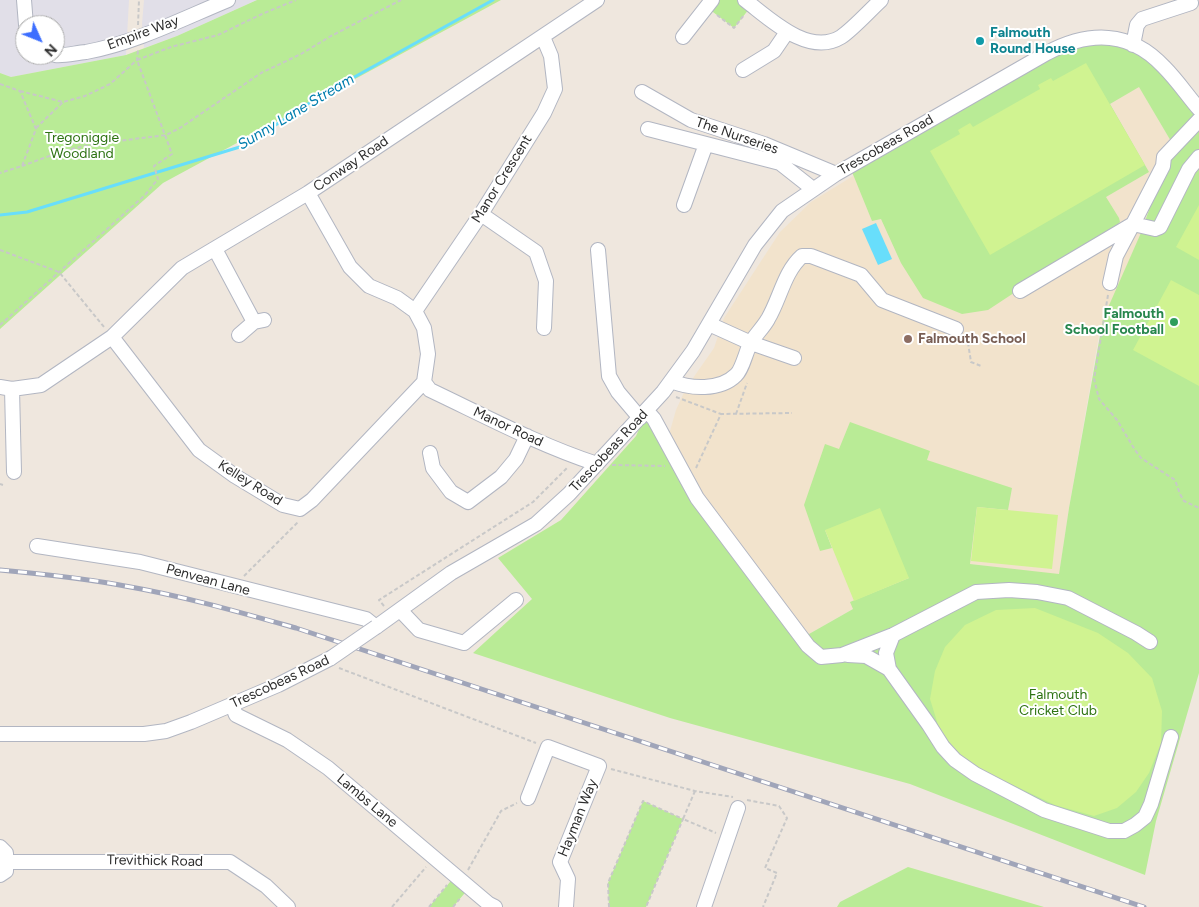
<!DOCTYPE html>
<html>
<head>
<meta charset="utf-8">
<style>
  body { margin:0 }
  #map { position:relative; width:1199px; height:907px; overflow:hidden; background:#efe7de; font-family:Figtree,sans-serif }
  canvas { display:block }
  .north { position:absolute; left:15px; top:15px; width:50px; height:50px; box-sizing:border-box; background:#fff; border:1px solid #ababab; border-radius:50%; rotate:134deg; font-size:14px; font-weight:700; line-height:20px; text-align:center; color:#2d2d2d }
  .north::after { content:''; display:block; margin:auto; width:18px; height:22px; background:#3c6eff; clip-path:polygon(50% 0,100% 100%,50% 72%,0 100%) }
</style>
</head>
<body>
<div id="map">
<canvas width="1199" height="907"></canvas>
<div class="north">N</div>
</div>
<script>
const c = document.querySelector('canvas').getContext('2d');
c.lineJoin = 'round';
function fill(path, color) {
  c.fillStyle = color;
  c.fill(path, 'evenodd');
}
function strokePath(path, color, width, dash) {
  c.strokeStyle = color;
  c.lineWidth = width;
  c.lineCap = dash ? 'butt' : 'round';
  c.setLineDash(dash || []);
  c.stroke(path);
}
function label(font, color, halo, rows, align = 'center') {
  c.font = font + ' Figtree,sans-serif';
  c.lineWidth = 4;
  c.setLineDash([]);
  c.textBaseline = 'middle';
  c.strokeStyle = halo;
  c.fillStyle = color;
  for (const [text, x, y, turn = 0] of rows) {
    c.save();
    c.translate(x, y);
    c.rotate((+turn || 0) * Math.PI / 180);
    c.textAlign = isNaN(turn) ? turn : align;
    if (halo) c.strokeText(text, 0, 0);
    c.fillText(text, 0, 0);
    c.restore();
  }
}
fill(new Path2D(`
  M 0,0 L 129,0 L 126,55 L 11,77 L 0,73 ZM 25,25 L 55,25 L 55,55 L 25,55 Z
  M 144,0 L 257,0 L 177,36 L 144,48 L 142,24 Z`), '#e1dfe8');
fill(new Path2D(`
  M 1139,86 L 1172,143 L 1140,235 L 1100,329 L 1069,508 L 1059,575 L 970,564 L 853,609 L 809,634 L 799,630 L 703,504 L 668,438 L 676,410 L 686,388 L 714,348 L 724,318 L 780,232 L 811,202 L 853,176 L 850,167 L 1110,104 Z`), '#f2e3cc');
fill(new Path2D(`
  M 257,0 L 501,0 L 163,183 L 0,329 L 0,73 L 11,77 L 126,55 L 177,36 Z
  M 716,0 L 738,0 L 749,9 L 734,28 L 709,9 Z
  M 1085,39 L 1143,51 L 1199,111 L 1172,143 L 1139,87 L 1110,104 L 1149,172 L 1106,197 L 1119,218 L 1120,222 L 1117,225 L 988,310 L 962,314 L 923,298 L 901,263 L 881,219 L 872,221 L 850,167 Z
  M 1199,127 L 1199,673 L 1156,821 L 1145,875 L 910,784 L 670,718 L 473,653 L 532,599 L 498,558 L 561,520 L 636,436 L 647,411 L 697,498 L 799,630 L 809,634 L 853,609 L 850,602 L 909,578 L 825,530 L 832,548 L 820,551 L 804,505 L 825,444 L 839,449 L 850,422 L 930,451 L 927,460 L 1012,488 L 1008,510 L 977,507 L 970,564 L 1059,574 L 1069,508 L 1103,319 L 1140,235 L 1157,188 L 1170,159 Z
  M 643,801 L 683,819 L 646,907 L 609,907 L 608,883 Z
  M 908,867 L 1044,907 L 837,907 L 840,902 Z
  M 455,876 L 469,888 L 453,907 L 429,907 Z`), '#b9eb96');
fill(new Path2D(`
  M 1086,63 L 1145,165 L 990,255 L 930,151 L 960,134 L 958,130 L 970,123 L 973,127 L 1040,89 L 1038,85 L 1051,78 L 1053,81 Z
  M 1199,205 L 1199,260 L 1176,247 Z
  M 1171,280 L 1199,295 L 1199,386 L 1133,350 Z
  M 977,507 L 1058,515 L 1052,569 L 971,561 Z
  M 880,508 L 909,578 L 854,601 L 825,530 Z
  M 1035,608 L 1098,633 L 1128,653 L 1152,678 L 1162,711 L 1161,743 L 1149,773 L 1136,792 L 1117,808 L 1094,816 L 1055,805 L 984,771 L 957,753 L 939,728 L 930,699 L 935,671 L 945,647 L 965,625 L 996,610 Z`), '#d0f391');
fill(new Path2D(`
  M 876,223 L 892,259 L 878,265 L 862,229 Z`), '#68defb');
strokePath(new Path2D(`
  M 0,215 L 27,212 L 243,146 L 322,95 L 493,0`), '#68defb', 3);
const minor = new Path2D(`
  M 24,0 L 26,25
  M 745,0 C 769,18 808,57 841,37 C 854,28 869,11 881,0
  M 683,37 L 712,0
  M 1133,45 L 1137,25 L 1142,19 L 1191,3
  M 55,55 C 65,56 75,53 86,52 C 135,43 182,19 228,0
  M 743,70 L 774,51 L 787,32
  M 642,92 L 691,120 L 764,144 L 836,174
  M 648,129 L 780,163 L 813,189
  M 308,193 L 350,267 L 369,286 L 397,298 L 415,311 L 424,328 L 428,354 L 424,382
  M 684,205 L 706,144
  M 481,214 L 536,252 L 546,281 L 544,328
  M 215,249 L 254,322
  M 598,250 L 609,376 L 618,392 L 640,418
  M 1110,283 L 1116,256 L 1133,224 L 1155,229 L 1160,227 L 1189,169 L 1199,157
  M 1020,291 L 1133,224 L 1163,166 L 1164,157 L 1199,120
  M 415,311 L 481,214 L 544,113 L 555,89 L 551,56 L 543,37
  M 709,324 L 751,343 L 794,358
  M 239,335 L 254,322 L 264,320
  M 112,337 L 199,450 L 235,476 L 283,505 L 300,509 L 312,500 L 424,382
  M 671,381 C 690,389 720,391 736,375 C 742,370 746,352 750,344 C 755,335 763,328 768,319 C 780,299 784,272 802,256 L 811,256 L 861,275 L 882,300 L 956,329
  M 424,382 L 430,390 C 485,416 539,445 597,464
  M 0,387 L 12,389 L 41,385 L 112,337 L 182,268 L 308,193 L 597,0
  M 12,389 L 14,472
  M 647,411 L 654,419 L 697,498 L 808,646 L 821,657 L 842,655 L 893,635 L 976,592 L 1009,590 L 1037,592 L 1068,598 L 1136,633 L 1150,642
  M 430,453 L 433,468 L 451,492 L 468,502 L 501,477 L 516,459 L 527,436
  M 37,546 L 140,562 L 366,619 L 376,627 L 451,573 L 536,524 L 569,494 L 663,392 L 693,351 L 755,245 L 782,211 L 836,174 L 1047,53 C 1088,31 1130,30 1164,67 C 1177,80 1187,95 1199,109
  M 400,610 L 419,630 L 464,643 L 516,600
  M 893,635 L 886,653 L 889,669 L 929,725 L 943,747 L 955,760 L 975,774 L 1044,810 L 1109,831 L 1124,831 L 1135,825 L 1145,817 L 1151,804 L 1171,737
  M 848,655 L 866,656 L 889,669
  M 232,705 L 236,715 L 287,740 L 328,768 L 489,904 L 495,907
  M 0,734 L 144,734 L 166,731 L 191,722 L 278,685 L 331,658
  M 528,798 L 548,747 L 599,766 L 560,862 L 568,879 L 566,907
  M 0,847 L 6,853 L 6,871 L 0,875
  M 6,862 L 230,862 L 266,886 L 288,907
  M 704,907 L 738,808`);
strokePath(minor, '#b2b6c2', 16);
strokePath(new Path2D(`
  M 717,15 L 734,28 L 744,15
  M 138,25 L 139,0
  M 0,84 L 20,91 L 36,129 L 22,166 L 0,173
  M 20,91 L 63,102 L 85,96 L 110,84 L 137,60 L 138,50
  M 36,128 L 63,102
  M 22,166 L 63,151 L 94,144 L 166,135 L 180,128 L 261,73 L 301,54 L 331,36 L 401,0
  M 0,250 L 59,272 L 104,327
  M 1108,295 L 1094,379 L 1099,399 L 1117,420 L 1135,450 L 1141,458 L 1175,480 L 1180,494 L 1184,501 L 1199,508
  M 0,325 L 145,195 L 158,179 L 154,166 L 172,154 L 137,60 L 171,47 L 218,35 L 262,14 L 296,0
  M 967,336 L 971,362 L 981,366
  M 676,397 L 721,414
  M 736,414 L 747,383
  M 612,465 L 665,466
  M 696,468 L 721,414 L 792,413
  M 0,484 L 3,485
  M 244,576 L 299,521
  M 384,606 L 379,600 L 533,502 L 567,468
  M 339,668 L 536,743
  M 611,769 L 695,791 L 733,797
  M 695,791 L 683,819 L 716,833
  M 747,800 L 779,806 L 787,818 L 765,868 L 777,873 L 763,907
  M 468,870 L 501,811 L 517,803
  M 392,907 L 426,867
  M 429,907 L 447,885
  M 453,907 L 461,897
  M 609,907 L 608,883 L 643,801 L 683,819 L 646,907`), '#c8c8c8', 2, [4, 2.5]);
strokePath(minor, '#fff', 14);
const rail = new Path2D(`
  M 0,570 C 42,574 84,578 125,586 C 183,596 239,612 296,628 L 1144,907`);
strokePath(rail, '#a0a5b9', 5);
strokePath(rail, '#fff', 3, [9]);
const minorBridge = new Path2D(`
  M 331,658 L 376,627`);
strokePath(minorBridge, '#b2b6c2', 16, []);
strokePath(minorBridge, '#fff', 14);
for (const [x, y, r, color] of [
  [980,41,5,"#0f9aa8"],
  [1174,322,5,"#2e9e5b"],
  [908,339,5,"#8d6e63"]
]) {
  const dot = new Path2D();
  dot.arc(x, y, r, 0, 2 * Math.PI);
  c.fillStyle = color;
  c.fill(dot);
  strokePath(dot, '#fff', 2);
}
label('14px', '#2d2d2d', '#fff', [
  ["Empire Way",143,33,-20],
  ["The Nurseries",737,136,19],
  ["Trescobeas Road",886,145,-30],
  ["Conway Road",351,164,-34],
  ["Manor Crescent",502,179,-58],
  ["Manor Road",508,427,25],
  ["Trescobeas Road",609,451,-47],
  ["Kelley Road",250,483,32],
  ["Penvean Lane",208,580,15],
  ["Trescobeas Road",280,682,-25],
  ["Lambs Lane",367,801,40],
  ["Hayman Way",578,818,-68],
  ["Trevithick Road",155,861,1]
]);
label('bold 14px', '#0d838f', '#fff', [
  ["Falmouth",990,33],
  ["Round House",990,49]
], 'left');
label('14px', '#2e7313', '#fff', [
  ["Tregoniggie",82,138],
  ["Woodland",82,154],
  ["Falmouth",1058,695],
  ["Cricket Club",1058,711]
]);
label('bold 14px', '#27864d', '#fff', [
  ["Falmouth",1164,314],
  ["School Football",1164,330]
], 'right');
label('bold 14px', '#785e54', '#fff', [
  ["Falmouth School",918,339]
], 'left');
label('italic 15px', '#007eae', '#fff', [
  ["Sunny Lane Stream",296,112,-31]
]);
</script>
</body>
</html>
